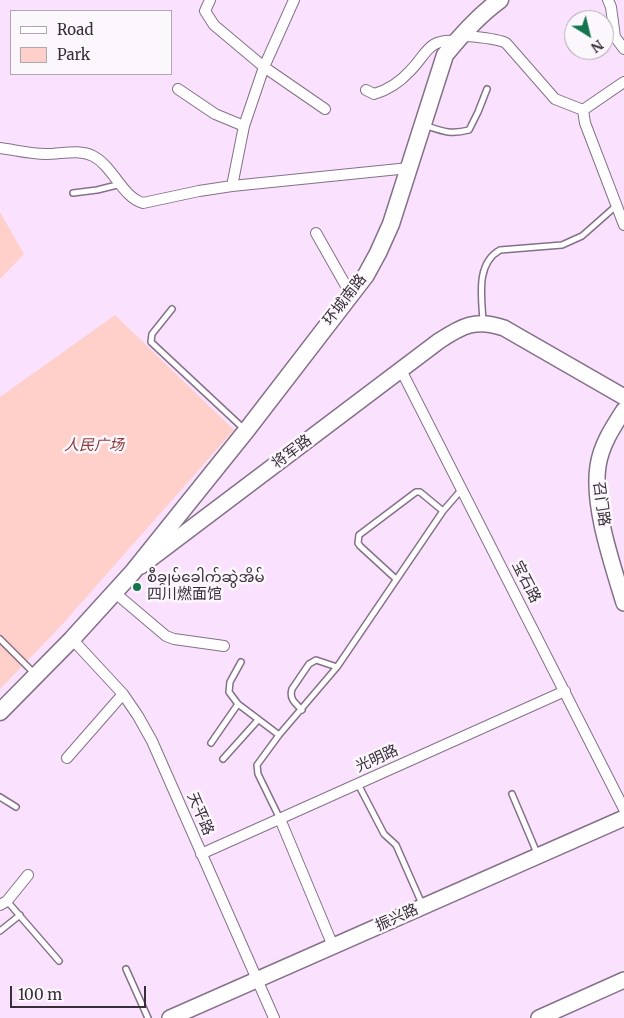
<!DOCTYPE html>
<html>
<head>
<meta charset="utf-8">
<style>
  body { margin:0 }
  #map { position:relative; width:624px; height:1018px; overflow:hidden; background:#fae2fe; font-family:Merriweather,serif }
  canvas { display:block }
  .legend { position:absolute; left:10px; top:10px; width:162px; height:65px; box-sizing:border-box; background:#fcf7fc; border:1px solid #ada7ae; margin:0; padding:6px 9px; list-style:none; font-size:15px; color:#372e39 }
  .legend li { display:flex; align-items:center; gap:10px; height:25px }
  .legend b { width:25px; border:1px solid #ada7ae }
  .north { position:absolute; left:564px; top:10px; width:50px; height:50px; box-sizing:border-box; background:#fcf7fc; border:1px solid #ada7ae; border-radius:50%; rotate:144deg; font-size:14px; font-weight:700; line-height:20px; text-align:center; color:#372e39 }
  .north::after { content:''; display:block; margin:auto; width:18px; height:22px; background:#11764d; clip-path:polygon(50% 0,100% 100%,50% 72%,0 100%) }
  .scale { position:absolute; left:10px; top:986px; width:136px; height:22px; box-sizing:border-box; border:2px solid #372e39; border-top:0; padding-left:6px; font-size:15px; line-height:18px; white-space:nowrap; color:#372e39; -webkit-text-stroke:4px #fcf7fc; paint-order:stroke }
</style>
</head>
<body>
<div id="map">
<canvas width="624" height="1018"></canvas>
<ul class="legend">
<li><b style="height:6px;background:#fff"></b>Road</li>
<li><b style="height:14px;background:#ffd0ca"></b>Park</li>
</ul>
<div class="north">N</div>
<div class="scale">100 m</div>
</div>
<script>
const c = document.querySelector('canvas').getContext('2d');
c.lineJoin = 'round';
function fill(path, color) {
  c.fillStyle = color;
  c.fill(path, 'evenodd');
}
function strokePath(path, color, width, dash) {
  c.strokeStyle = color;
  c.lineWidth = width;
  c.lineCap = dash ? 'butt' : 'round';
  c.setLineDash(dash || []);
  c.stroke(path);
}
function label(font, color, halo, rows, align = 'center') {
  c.font = font + ' Merriweather,"Noto Sans SC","Noto Sans Myanmar",serif';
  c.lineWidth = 5;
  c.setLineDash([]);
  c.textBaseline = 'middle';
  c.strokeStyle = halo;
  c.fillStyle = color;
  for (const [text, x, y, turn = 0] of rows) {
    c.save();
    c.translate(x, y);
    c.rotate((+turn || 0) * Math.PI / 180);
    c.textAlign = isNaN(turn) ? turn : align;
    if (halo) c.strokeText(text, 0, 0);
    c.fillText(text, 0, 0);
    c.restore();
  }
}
fill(new Path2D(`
  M 0,212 L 24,254 L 0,279 Z
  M 115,315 L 234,430 L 59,628 L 0,689 L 0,397 Z`), '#ffd0ca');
const service = new Path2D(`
  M 424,125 C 442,131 450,135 469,130 L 478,112 L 487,89
  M 73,193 L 97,190 L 121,184
  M 172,309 L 152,334 L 151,342 L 243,428
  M 483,322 C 482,298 475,264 500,250 L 562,245 L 582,236 L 616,206
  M 396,579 L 360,546 L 358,543 L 359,535 L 416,492 L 420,492 L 443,511
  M 0,639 L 34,673
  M 241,662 L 230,682 L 229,692 L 238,704 L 279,735
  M 302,710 C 295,703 289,699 292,689 L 309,664 L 316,660 L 337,667
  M 211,743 L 238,704
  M 223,759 L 258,720
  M 358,784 L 384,834 L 396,845 L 422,904
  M 512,794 L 537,853
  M 0,797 L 16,807
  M 280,819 L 258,774 L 257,765 L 279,735 L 337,667 L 443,511 L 462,489
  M 7,901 L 59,961
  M 0,931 L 20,915
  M 126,969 L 148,1018`);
const minor = new Path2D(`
  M 210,0 L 205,11 L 214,25 L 264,67 L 325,109
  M 608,0 L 611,7 L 615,37 L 624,49
  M 461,35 C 473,37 497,38 506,43 L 555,99 L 583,110
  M 178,89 L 215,114 L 244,126
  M 366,90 L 374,94 C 388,90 400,82 410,71 C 427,54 428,38 456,41
  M 583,110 L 585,123 L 624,225
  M 583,110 L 624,82
  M 0,148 C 15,150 31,154 46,154 C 62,154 79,149 93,156 C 113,166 122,197 143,203 L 199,191 L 232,186 L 409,168
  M 232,186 L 244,126 L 264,67 L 294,0
  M 316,233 L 350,293
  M 401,370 L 624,809
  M 114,592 L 166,636 L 174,639 L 224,646
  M 72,639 L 123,694 L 138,716 L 152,741 L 274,1018
  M 67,758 L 123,694
  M 280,819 L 333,946
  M 201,854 L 565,691
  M 0,905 L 7,901 L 28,875`);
const secondary = new Path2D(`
  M 624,410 C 613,427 601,445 598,466 C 592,506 612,563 624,603
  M 141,566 L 439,341 C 462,326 476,318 504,328 L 624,397
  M 170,1018 L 624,818
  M 539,1018 L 624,980`);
const primary = new Path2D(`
  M 0,712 L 72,639 L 132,573 L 246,431 L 366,275 L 378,253 L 391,224 L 445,55 C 462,34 479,15 500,0`);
strokePath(service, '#857089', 8);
strokePath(minor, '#857089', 12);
strokePath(secondary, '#857089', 18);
strokePath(primary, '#857089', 19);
strokePath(service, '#fff', 5);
strokePath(minor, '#fff', 10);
strokePath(secondary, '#fff', 15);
strokePath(primary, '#fff', 16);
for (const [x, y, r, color] of [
  [137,587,5,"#11764d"]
]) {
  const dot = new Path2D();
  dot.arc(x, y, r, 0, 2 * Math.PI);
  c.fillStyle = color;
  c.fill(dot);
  strokePath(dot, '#fcf7fc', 2);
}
label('15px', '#372e39', '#fcf7fc', [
  ["环城南路",345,300,-52],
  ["将军路",292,452,-37],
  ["召门路",601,504,82],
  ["宝石路",526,582,63],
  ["光明路",377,759,-24],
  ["天平路",200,814,67],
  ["振兴路",397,918,-24]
]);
label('italic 15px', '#8d3935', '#fcf7fc', [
  ["人民广场",94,446]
]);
label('15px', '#372e39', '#fcf7fc', [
  ["စီချွမ်ခေါက်ဆွဲအိမ်",147,578],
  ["四川燃面馆",147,595]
], 'left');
</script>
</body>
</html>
